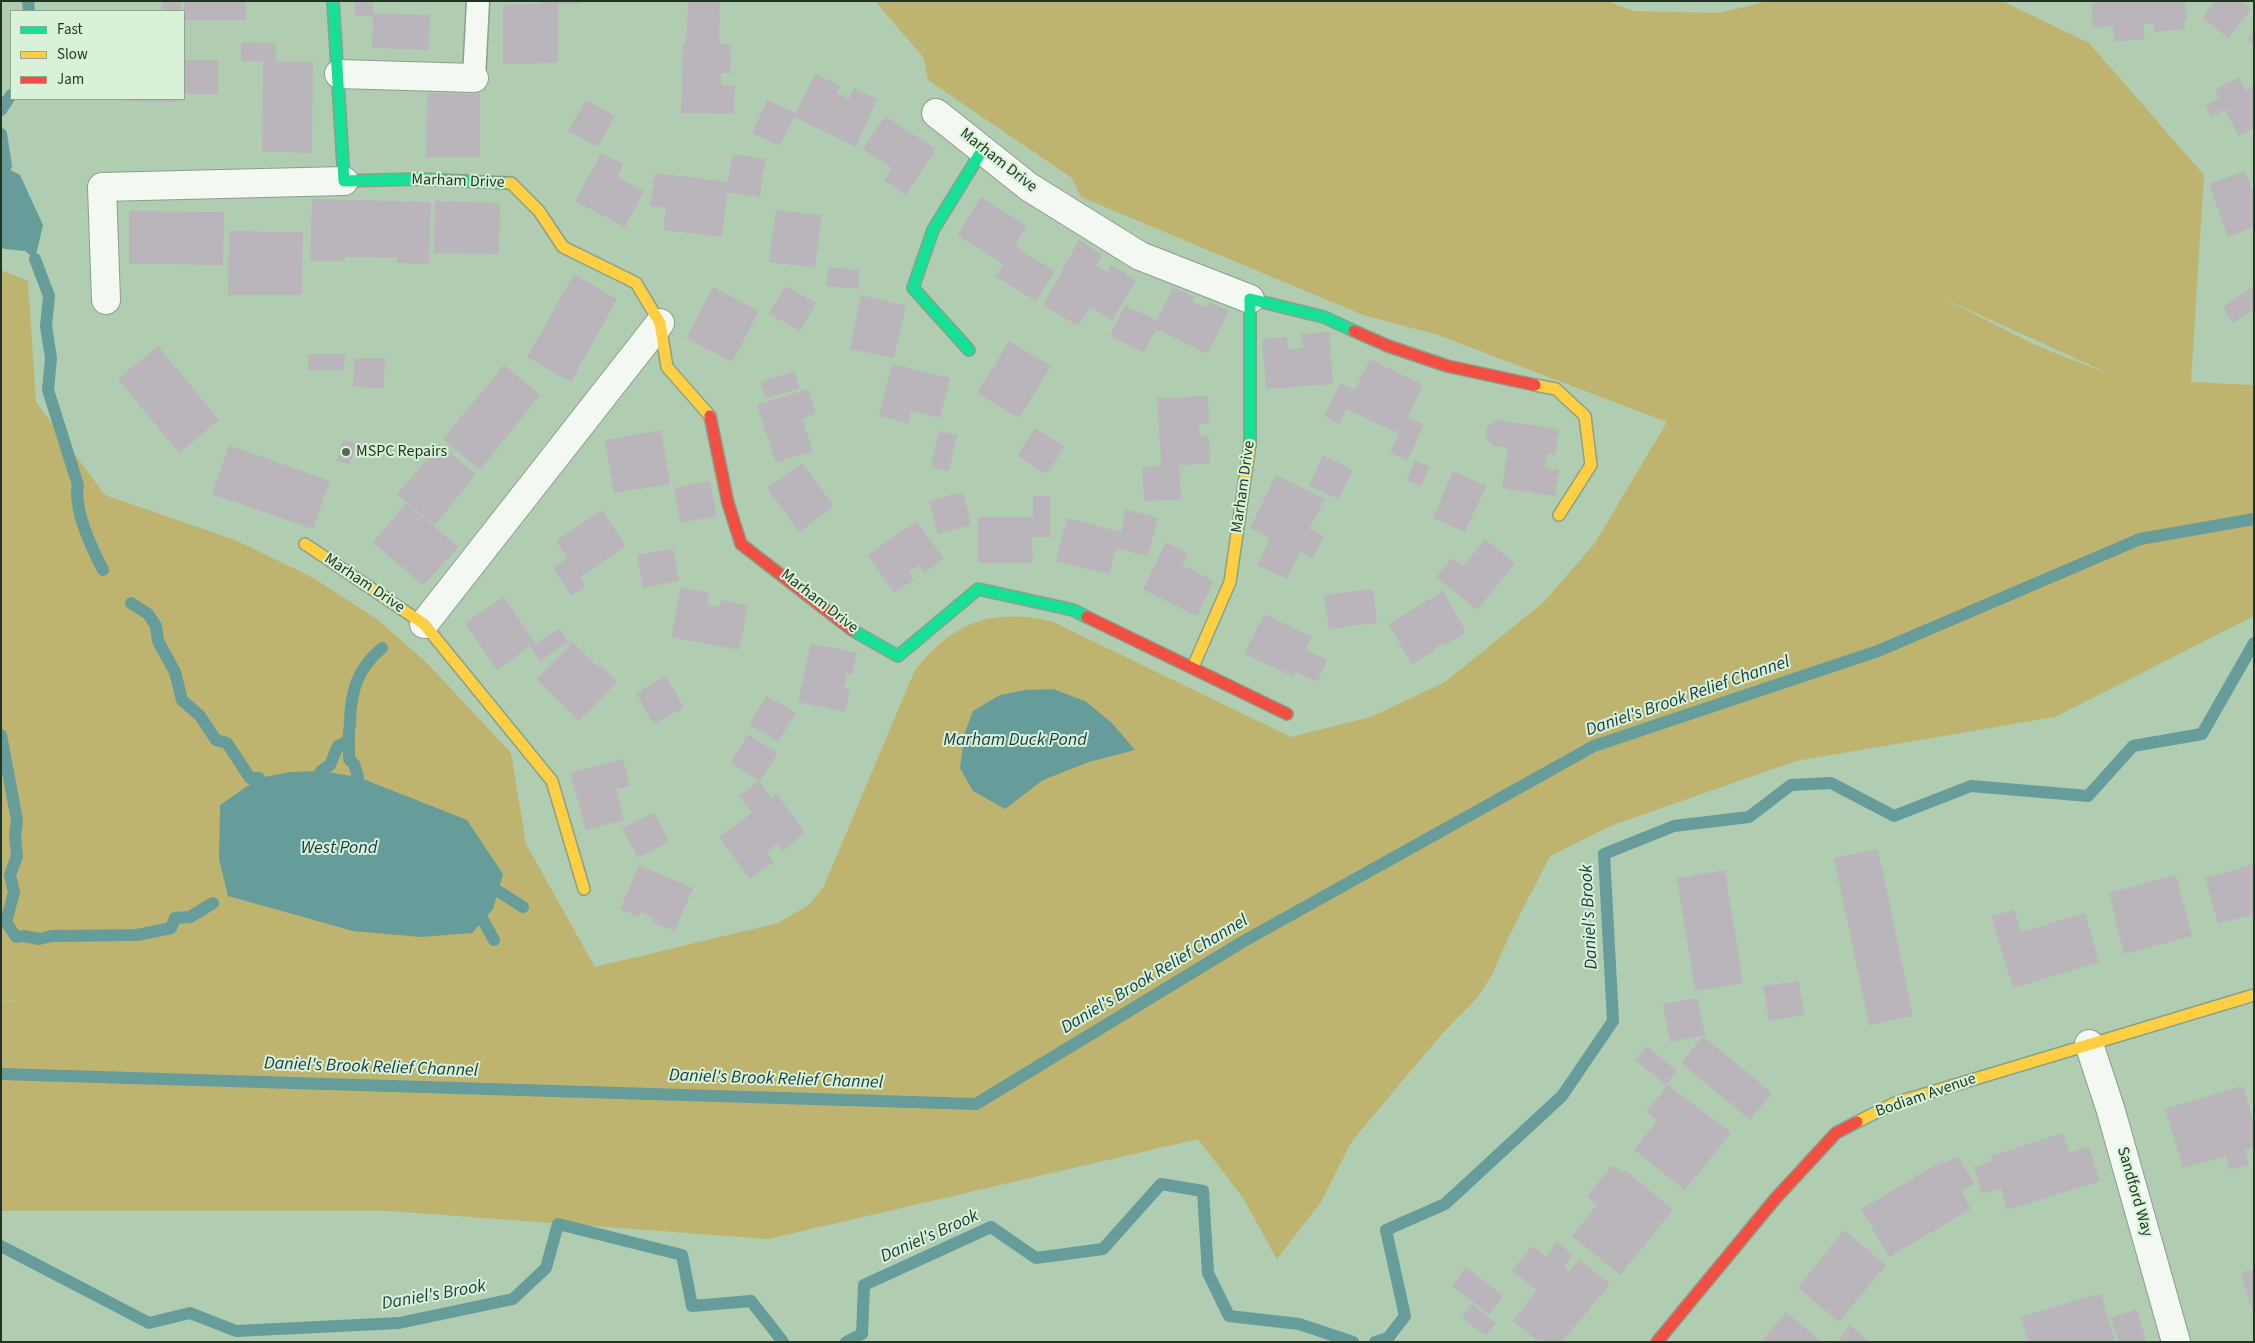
<!DOCTYPE html>
<html>
<head>
<meta charset="utf-8">
<style>
  body { margin:0 }
  #map { position:relative; width:2255px; height:1343px; overflow:hidden; background:#b0cdb2; font-family:"Source Sans 3",sans-serif }
  canvas { display:block }
  .frame { position:absolute; inset:0; border:2px solid #1f3421; pointer-events:none }
  .legend { position:absolute; left:10px; top:10px; width:175px; height:90px; box-sizing:border-box; background:#d8f2d9; border:1px solid #8ea68f; margin:0; padding:6px 9px; list-style:none; font-size:15px; color:#1f3421 }
  .legend li { display:flex; align-items:center; gap:10px; height:25px }
  .legend b { width:25px; border:1px solid #8ea68f }
</style>
</head>
<body>
<div id="map">
<canvas width="2255" height="1343"></canvas>
<div class="frame"></div>
<ul class="legend">
<li><b style="height:6px;background:#16e098"></b>Fast</li>
<li><b style="height:6px;background:#ffcf43"></b>Slow</li>
<li><b style="height:6px;background:#f24e42"></b>Jam</li>
</ul>
</div>
<script>
const c = document.querySelector('canvas').getContext('2d');
c.lineJoin = 'round';
function fill(path, color) {
  c.fillStyle = color;
  c.fill(path, 'evenodd');
}
function strokePath(path, color, width, dash) {
  c.strokeStyle = color;
  c.lineWidth = width;
  c.lineCap = dash ? 'butt' : 'round';
  c.setLineDash(dash || []);
  c.stroke(path);
}
function label(font, color, halo, rows, align = 'center') {
  c.font = font + ' "Source Sans 3",sans-serif';
  c.lineWidth = 4;
  c.setLineDash([]);
  c.textBaseline = 'middle';
  c.strokeStyle = halo;
  c.fillStyle = color;
  for (const [text, x, y, turn = 0] of rows) {
    c.save();
    c.translate(x, y);
    c.rotate((+turn || 0) * Math.PI / 180);
    c.textAlign = isNaN(turn) ? turn : align;
    if (halo) c.strokeText(text, 0, 0);
    c.fillText(text, 0, 0);
    c.restore();
  }
}
fill(new Path2D(`
  M 875,1 L 1608,1 L 1632,11 L 1718,13 L 1769,1 L 2002,1 L 2089,43 L 2204,175 L 2191,382 L 2254,385 L 2254,616 L 2055,717 L 1796,761 L 1613,825 L 1550,856 L 1509,936 L 1492,975 L 1477,998 L 1441,1035 L 1352,1141 L 1321,1202 L 1277,1259 L 1243,1198 L 1198,1139 L 768,1239 L 389,1211 L 1,1211 L 1,1003 L 24,999 L 1,1002 L 1,270 L 28,281 L 36,402 L 105,495 L 235,540 L 312,577 L 378,620 L 428,664 L 511,753 L 526,844 L 595,967 L 778,923 L 809,905 L 824,886 L 914,672 C 951,623 990,608 1051,621 L 1291,737 L 1371,717 L 1445,682 L 1544,602 L 1595,543 L 1667,422 L 1435,334 L 1363,315 L 1081,197 L 1072,178 L 928,80 L 924,58 ZM 1941,297 L 2103,371 L 2103,372 L 2035,345 Z`), '#beb46f');
fill(new Path2D(`
  M 1,165 L 20,175 L 43,225 L 35,259 L 25,251 L 4,249 L 1,247 Z
  M 1053,689 L 1085,701 L 1111,722 L 1135,750 L 1089,762 L 1043,780 L 1005,809 L 973,791 L 960,768 L 965,732 L 973,711 L 1000,695 L 1025,690 Z
  M 321,771 L 358,777 L 467,820 L 503,874 L 493,909 L 472,933 L 421,937 L 353,931 L 228,896 L 219,859 L 220,805 L 259,778 L 290,772 Z`), '#669c9a');
strokePath(new Path2D(`
  M 28,1 L 29,11
  M 1,110 L 11,95
  M 1,134 L 6,166
  M 35,259 L 49,296 L 46,326 L 51,358 L 48,390 L 78,485 L 77,491
  M 78,485 C 73,508 92,549 103,570
  M 131,603 L 148,614 L 156,626 L 158,641 L 175,672 L 182,700 L 200,716 L 216,740 L 227,743 L 250,778 L 259,778
  M 1,735 L 17,820 L 15,836 L 17,856 L 10,875 L 14,892 L 6,922 L 16,937 L 24,936 L 39,939 L 52,936 L 137,935 L 171,928 L 175,918 L 190,917 L 213,903
  M 349,741 L 349,759 L 354,764 L 358,777
  M 321,771 L 330,765 L 338,746 L 349,741 C 348,734 350,729 350,721 C 351,691 357,669 382,648
  M 498,891 L 523,907
  M 483,920 L 494,940
  M 1,1074 L 976,1104 L 1244,941 L 1594,746 L 1878,651 L 2140,539 L 2254,519
  M 1,1246 L 149,1323 L 190,1313 L 236,1331 L 399,1323 L 513,1299 L 546,1268 L 558,1224 L 682,1255 L 692,1306 L 751,1301 L 783,1342
  M 846,1342 L 862,1334 L 864,1285 L 991,1227 L 1036,1258 L 1103,1249 L 1161,1184 L 1203,1191 L 1208,1273 L 1229,1316 L 1299,1324 L 1353,1342
  M 1375,1342 L 1388,1338 L 1405,1316 L 1386,1230 L 1445,1204 L 1562,1096 L 1613,1021 L 1604,854 L 1674,826 L 1749,817 L 1791,785 L 1831,783 L 1894,816 L 1971,786 L 2088,796 L 2133,746 L 2202,734 L 2254,643`), '#669c9a', 12);
fill(new Path2D(`
  M 162,1 L 181,1 L 181,11 L 162,11 Z
  M 184,1 L 246,1 L 246,20 L 184,20 Z
  M 355,1 L 373,1 L 373,13 L 430,15 L 429,50 L 372,48 L 373,17 L 355,16 Z
  M 541,1 L 580,1 L 580,4 L 558,4 L 558,63 L 503,64 L 503,5 L 541,4 Z
  M 688,1 L 720,1 L 719,44 L 731,44 L 730,73 L 721,73 L 721,85 L 735,85 L 734,114 L 681,113 L 683,43 L 686,43 Z
  M 2109,1 L 2185,1 L 2187,20 L 2184,21 L 2185,29 L 2154,32 L 2154,24 L 2143,25 L 2145,39 L 2114,42 L 2113,26 L 2093,28 L 2091,3 Z
  M 2215,1 L 2241,1 L 2251,9 L 2228,38 L 2202,18 Z
  M 2254,32 L 2254,47 L 2247,38 Z
  M 241,42 L 276,43 L 275,61 L 313,62 L 312,153 L 262,152 L 263,61 L 241,61 Z
  M 184,60 L 218,60 L 218,94 L 184,94 Z
  M 815,74 L 840,86 L 837,93 L 849,99 L 854,88 L 877,99 L 856,147 L 794,117 L 780,146 L 752,133 L 767,100 L 796,113 Z
  M 2239,77 L 2245,91 L 2254,86 L 2254,128 L 2239,136 L 2225,110 L 2211,117 L 2205,106 L 2219,98 L 2215,89 Z
  M 427,93 L 480,94 L 480,157 L 426,157 Z
  M 123,99 L 178,99 L 178,102 L 123,101 Z
  M 586,100 L 615,116 L 598,147 L 568,131 Z
  M 885,116 L 936,149 L 906,195 L 884,180 L 892,168 L 863,149 Z
  M 601,153 L 623,164 L 617,177 L 644,191 L 625,227 L 575,201 Z
  M 732,154 L 765,159 L 760,197 L 727,193 L 722,237 L 663,230 L 666,208 L 650,206 L 655,173 L 728,182 Z
  M 2245,171 L 2254,194 L 2254,227 L 2228,237 L 2209,184 Z
  M 981,197 L 1027,226 L 1015,246 L 1055,271 L 1036,301 L 995,276 L 1004,264 L 957,235 Z
  M 312,199 L 431,202 L 429,264 L 397,263 L 397,258 L 345,257 L 344,261 L 310,261 Z
  M 435,201 L 500,203 L 499,254 L 434,253 Z
  M 776,210 L 822,215 L 815,268 L 769,262 Z
  M 129,211 L 224,212 L 223,265 L 129,264 Z
  M 229,231 L 303,232 L 302,295 L 228,295 Z
  M 1079,240 L 1102,255 L 1096,265 L 1107,272 L 1111,265 L 1136,280 L 1112,320 L 1090,307 L 1078,326 L 1043,305 Z
  M 828,267 L 860,270 L 858,289 L 826,286 Z
  M 574,274 L 617,299 L 571,382 L 527,357 Z
  M 785,286 L 816,303 L 800,331 L 769,314 Z
  M 713,287 L 759,311 L 732,362 L 686,338 Z
  M 1173,287 L 1194,297 L 1192,301 L 1206,308 L 1209,302 L 1229,311 L 1208,354 L 1156,329 L 1144,353 L 1110,336 L 1125,306 L 1157,320 Z
  M 2253,287 L 2254,309 L 2233,323 L 2223,307 Z
  M 861,295 L 906,306 L 894,358 L 850,349 Z
  M 1329,332 L 1333,384 L 1266,389 L 1262,339 L 1287,337 L 1288,349 L 1303,348 L 1301,334 Z
  M 1009,341 L 1051,366 L 1019,418 L 977,393 Z
  M 158,346 L 219,420 L 179,453 L 118,379 Z
  M 308,354 L 345,354 L 344,371 L 308,370 Z
  M 354,358 L 385,358 L 384,388 L 353,387 Z
  M 1370,359 L 1423,385 L 1408,417 L 1424,425 L 1407,461 L 1390,452 L 1399,434 L 1346,409 L 1339,424 L 1324,416 L 1340,383 L 1355,390 Z
  M 892,364 L 950,378 L 940,418 L 911,410 L 908,423 L 879,416 Z
  M 504,365 L 540,395 L 480,470 L 443,439 Z
  M 794,371 L 800,388 L 766,399 L 760,382 Z
  M 808,389 L 816,414 L 802,419 L 813,451 L 776,463 L 757,405 Z
  M 1208,396 L 1209,424 L 1199,424 L 1200,437 L 1209,436 L 1210,464 L 1179,465 L 1181,500 L 1144,501 L 1142,467 L 1161,466 L 1157,398 Z
  M 1497,420 L 1559,429 L 1555,455 L 1547,453 L 1545,468 L 1559,470 L 1555,496 L 1502,488 L 1508,447 L 1494,446 L 1485,436 L 1487,427 Z
  M 1035,428 L 1065,446 L 1047,474 L 1017,456 Z
  M 661,430 L 670,484 L 614,493 L 605,440 Z
  M 939,431 L 957,435 L 949,471 L 931,467 Z
  M 343,440 L 356,443 L 350,464 L 336,461 Z
  M 439,444 L 476,474 L 435,525 L 397,495 Z
  M 229,445 L 330,481 L 313,529 L 212,494 Z
  M 1323,455 L 1353,470 L 1338,499 L 1309,485 Z
  M 1415,460 L 1430,467 L 1421,487 L 1407,480 Z
  M 802,463 L 834,506 L 799,532 L 767,488 Z
  M 1453,471 L 1486,486 L 1465,532 L 1433,518 Z
  M 1276,475 L 1325,499 L 1309,529 L 1324,536 L 1313,558 L 1299,551 L 1300,552 L 1287,579 L 1257,565 L 1270,538 L 1250,528 Z
  M 710,481 L 717,516 L 680,523 L 674,488 Z
  M 963,492 L 971,525 L 938,534 L 929,501 Z
  M 1033,496 L 1050,496 L 1050,537 L 1032,537 L 1033,563 L 978,563 L 978,517 L 1033,517 Z
  M 406,503 L 459,547 L 423,585 L 373,543 Z
  M 1126,509 L 1158,518 L 1148,556 L 1116,548 L 1109,574 L 1056,561 L 1067,518 L 1121,532 Z
  M 602,510 L 626,546 L 580,577 L 586,586 L 572,596 L 553,568 L 567,558 L 556,541 Z
  M 916,521 L 944,559 L 924,573 L 919,565 L 909,572 L 914,580 L 894,593 L 868,555 Z
  M 1485,539 L 1515,563 L 1477,610 L 1436,577 L 1452,558 L 1463,566 Z
  M 1166,542 L 1188,553 L 1182,565 L 1214,581 L 1197,616 L 1143,589 Z
  M 673,548 L 679,581 L 643,588 L 637,555 Z
  M 681,587 L 709,593 L 707,604 L 720,607 L 721,600 L 748,606 L 739,650 L 671,637 Z
  M 1373,589 L 1377,623 L 1329,629 L 1324,595 Z
  M 1443,591 L 1466,632 L 1444,645 L 1443,643 L 1434,649 L 1434,651 L 1412,664 L 1388,624 Z
  M 504,597 L 536,644 L 559,628 L 569,642 L 540,661 L 530,646 L 497,670 L 465,623 Z
  M 1264,614 L 1312,637 L 1306,650 L 1327,660 L 1317,682 L 1296,672 L 1294,677 L 1244,654 Z
  M 573,642 L 598,667 L 600,665 L 617,682 L 579,721 L 536,679 Z
  M 811,643 L 857,653 L 852,675 L 847,673 L 844,689 L 850,690 L 845,712 L 798,702 Z
  M 666,676 L 684,708 L 653,724 L 636,693 Z
  M 767,696 L 796,713 L 778,742 L 749,724 Z
  M 748,734 L 778,753 L 760,781 L 730,763 Z
  M 623,759 L 630,786 L 616,789 L 624,820 L 586,830 L 570,773 Z
  M 759,781 L 771,798 L 777,794 L 805,833 L 782,851 L 777,844 L 766,852 L 774,862 L 750,879 L 719,837 L 752,813 L 739,796 Z
  M 654,812 L 669,842 L 638,858 L 622,828 Z
  M 1878,849 L 1913,1016 L 1869,1025 L 1834,858 Z
  M 2254,864 L 2254,914 L 2218,924 L 2205,878 Z
  M 639,865 L 693,888 L 675,931 L 652,922 L 654,918 L 641,912 L 639,917 L 620,909 Z
  M 1725,870 L 1743,983 L 1695,991 L 1677,878 Z
  M 2176,875 L 2192,936 L 2124,954 L 2109,893 Z
  M 2014,910 L 2021,932 L 2085,913 L 2099,962 L 2013,988 L 1991,916 Z
  M 1799,981 L 1804,1015 L 1769,1021 L 1763,986 Z
  M 1697,998 L 1705,1035 L 1670,1042 L 1663,1004 Z
  M 1703,1036 L 1772,1093 L 1750,1120 L 1681,1063 Z
  M 1647,1046 L 1677,1071 L 1666,1085 L 1635,1060 Z
  M 1668,1085 L 1731,1133 L 1685,1190 L 1634,1150 L 1657,1121 L 1646,1112 Z
  M 2243,1086 L 2254,1123 L 2254,1147 L 2245,1150 L 2249,1164 L 2230,1170 L 2226,1156 L 2183,1168 L 2165,1109 Z
  M 2063,1133 L 2069,1153 L 2089,1147 L 2100,1181 L 2007,1210 L 2001,1188 L 1982,1194 L 1974,1167 L 1992,1161 L 1991,1156 Z
  M 1958,1156 L 1974,1184 L 1961,1191 L 1971,1209 L 1889,1257 L 1861,1209 L 1943,1161 L 1945,1163 Z
  M 1613,1165 L 1623,1173 L 1625,1170 L 1673,1210 L 1620,1275 L 1572,1236 L 1597,1205 L 1587,1196 Z
  M 1844,1230 L 1886,1265 L 1839,1322 L 1798,1288 Z
  M 1557,1242 L 1573,1255 L 1564,1267 L 1569,1271 L 1579,1259 L 1610,1284 L 1562,1342 L 1539,1342 L 1513,1321 L 1537,1290 L 1512,1271 L 1532,1246 L 1546,1257 Z
  M 1466,1267 L 1503,1296 L 1489,1314 L 1452,1286 Z
  M 2254,1269 L 2254,1312 L 2253,1312 L 2241,1273 Z
  M 2101,1293 L 2115,1342 L 2028,1342 L 2021,1317 Z
  M 1472,1304 L 1496,1323 L 1486,1336 L 1462,1318 Z
  M 2137,1309 L 2146,1341 L 2118,1342 L 2111,1318 Z
  M 1786,1312 L 1822,1342 L 1761,1342 Z
  M 1850,1325 L 1870,1342 L 1838,1342 Z`), '#bab5bb');
const lane = new Path2D(`
  M 474,78 L 478,1`);
const street = new Path2D(`
  M 339,74 L 474,78
  M 936,113 L 1029,187 L 1140,256 L 1250,299
  M 106,300 L 102,187 L 344,181
  M 424,624 L 660,323
  M 2089,1044 L 2111,1111 L 2176,1342`);
const fast = new Path2D(`
  M 333,1 L 344,181 L 417,179 L 508,183
  M 969,350 L 913,288 L 933,230 L 983,149
  M 1250,444 L 1250,299 L 1324,317 L 1354,331
  M 852,630 L 898,656 L 978,589 L 1073,610 L 1087,617`);
const slow = new Path2D(`
  M 508,183 L 511,183 L 539,211 L 563,247 L 636,283 L 660,323 L 667,367 L 710,416
  M 1535,385 L 1556,389 L 1585,416 L 1591,465 L 1559,515
  M 305,544 L 424,624 L 552,781 L 584,889
  M 1193,667 L 1230,582 L 1250,444
  M 1857,1122 L 1895,1103 L 2254,995`);
const jam = new Path2D(`
  M 1354,331 L 1388,346 L 1447,366 L 1535,385
  M 710,416 L 728,503 L 741,544 L 852,630
  M 1087,617 L 1287,714
  M 1657,1342 L 1775,1199 L 1836,1133 L 1857,1122`);
strokePath(lane, '#89a08b', 25);
strokePath(street, '#89a08b', 30);
strokePath(fast, '#89a08b', 14);
strokePath(slow, '#89a08b', 14);
strokePath(jam, '#89a08b', 14);
strokePath(lane, '#f3f8f3', 22);
strokePath(street, '#f3f8f3', 28);
strokePath(fast, '#16e098', 11);
strokePath(slow, '#ffcf43', 11);
strokePath(jam, '#f24e42', 11);
for (const [x, y, r, color] of [
  [346,452,5,"#526a54"]
]) {
  const dot = new Path2D();
  dot.arc(x, y, r, 0, 2 * Math.PI);
  c.fillStyle = color;
  c.fill(dot);
  strokePath(dot, '#d8f2d9', 2);
}
label('16px', '#1f3421', '#d8f2d9', [
  ["Marham Drive",998,161,38],
  ["Marham Drive",458,182,2],
  ["Marham Drive",1244,487,-82],
  ["Marham Drive",364,584,34],
  ["Marham Drive",819,602,38],
  ["Bodiam Avenue",1926,1096,-19],
  ["Sandford Way",2134,1192,74]
]);
label('16px', '#1f3421', '#d8f2d9', [
  ["MSPC Repairs",356,452]
], 'left');
label('italic 18px', '#193a3f', '#d8f2d9', [
  ["Daniel's Brook Relief Channel",1688,697,-19],
  ["Marham Duck Pond",1015,741],
  ["West Pond",339,849],
  ["Daniel's Brook",1590,917,-93],
  ["Daniel's Brook Relief Channel",1155,975,-31],
  ["Daniel's Brook Relief Channel",371,1068,2],
  ["Daniel's Brook Relief Channel",776,1080,2],
  ["Daniel's Brook",930,1237,-24],
  ["Daniel's Brook",434,1296,-10]
]);
</script>
</body>
</html>
